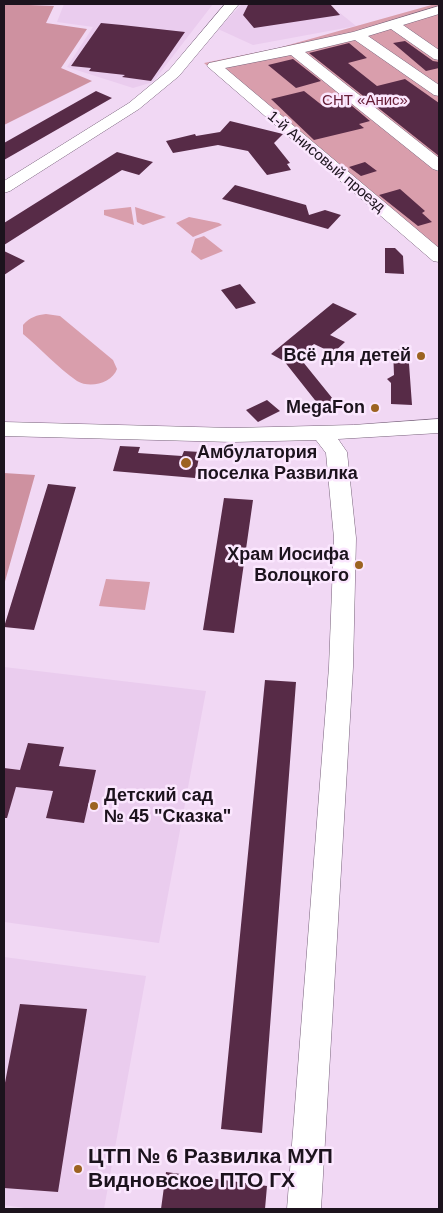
<!DOCTYPE html>
<html>
<head>
<meta charset="utf-8">
<style>
  body { margin:0 }
  #map { position:relative; width:443px; height:1213px; overflow:hidden; background:#f1d8f4; font-family:Arial,sans-serif }
  canvas { display:block }
  .frame { position:absolute; inset:0; border:5px solid #1c131d; pointer-events:none }
</style>
</head>
<body>
<div id="map">
<canvas width="443" height="1213"></canvas>
<div class="frame"></div>
</div>
<script>
const c = document.querySelector('canvas').getContext('2d');
c.lineJoin = 'round';
function fill(path, color) {
  c.fillStyle = color;
  c.fill(path, 'evenodd');
}
function strokePath(path, color, width, dash) {
  c.strokeStyle = color;
  c.lineWidth = width;
  c.lineCap = dash ? 'butt' : 'round';
  c.setLineDash(dash || []);
  c.stroke(path);
}
function label(font, color, halo, rows, align = 'center') {
  c.font = font + ' Arial,sans-serif';
  c.lineWidth = 5;
  c.setLineDash([]);
  c.textBaseline = 'middle';
  c.strokeStyle = halo;
  c.fillStyle = color;
  for (const [text, x, y, turn = 0] of rows) {
    c.save();
    c.translate(x, y);
    c.rotate((+turn || 0) * Math.PI / 180);
    c.textAlign = isNaN(turn) ? turn : align;
    if (halo) c.strokeText(text, 0, 0);
    c.fillText(text, 0, 0);
    c.restore();
  }
}
fill(new Path2D(`
  M 64,4 L 213,4 L 153,82 L 133,88 L 67,67 L 93,27 L 57,22 Z
  M 242,4 L 329,4 L 356,26 L 253,45 L 218,29 Z
  M 4,667 L 206,691 L 159,943 L 4,922 Z
  M 4,957 L 146,976 L 104,1209 L 31,1209 L 4,1205 Z`), '#eaccee');
fill(new Path2D(`
  M 435,4 L 439,4 L 439,261 L 204,63 L 278,48 Z
  M 131,207 L 134,225 L 104,215 L 104,210 Z
  M 135,207 L 166,217 L 143,225 L 137,222 Z
  M 189,217 L 219,223 L 222,225 L 193,237 L 176,223 Z
  M 204,236 L 223,251 L 201,260 L 191,252 L 195,239 Z
  M 46,314 L 60,316 L 113,360 L 117,369 C 112,383 90,389 77,381 C 58,368 41,349 23,334 L 23,325 C 30,317 37,315 46,314 Z
  M 106,579 L 150,582 L 145,610 L 99,606 Z`), '#d99eac');
fill(new Path2D(`
  M 4,4 L 54,6 L 46,23 L 87,29 L 61,68 L 92,81 L 4,125 Z
  M 4,473 L 35,475 L 4,585 Z`), '#ce91a0');
fill(new Path2D(`
  M 255,4 L 330,4 L 340,15 L 254,28 L 243,15 L 248,5 Z
  M 101,23 L 122,25 L 185,32 L 151,81 L 122,77 L 125,75 L 89,71 L 91,68 L 71,66 Z
  M 405,41 L 433,61 L 439,62 L 439,68 L 426,71 L 393,43 Z
  M 349,43 L 367,58 L 348,63 L 377,86 L 405,79 L 439,103 L 439,156 L 309,53 Z
  M 293,59 L 321,81 L 296,88 L 268,65 Z
  M 96,91 L 112,98 L 4,160 L 4,143 Z
  M 304,91 L 323,106 L 345,100 L 370,121 L 359,124 L 364,128 L 314,140 L 271,99 Z
  M 230,121 L 283,134 L 274,143 L 290,163 L 287,164 L 291,170 L 267,175 L 248,151 L 218,145 L 173,153 L 166,141 L 195,134 L 196,136 L 220,132 Z
  M 117,152 L 153,162 L 139,175 L 122,170 L 4,245 L 4,223 Z
  M 365,162 L 377,171 L 361,176 L 349,167 Z
  M 235,185 L 306,205 L 309,215 L 325,210 L 341,215 L 328,229 L 222,199 Z
  M 400,189 L 425,211 L 422,213 L 432,222 L 418,226 L 379,195 Z
  M 385,248 L 395,248 L 403,256 L 404,274 L 385,273 Z
  M 4,251 L 25,261 L 4,275 Z
  M 240,284 L 256,303 L 236,309 L 221,290 Z
  M 333,303 L 357,314 L 330,335 L 345,342 L 333,353 L 314,344 L 299,357 L 337,404 L 322,409 L 284,361 L 271,354 Z
  M 393,349 L 408,350 L 412,405 L 391,404 L 391,383 L 387,379 L 394,375 Z
  M 267,400 L 280,411 L 258,422 L 246,410 Z
  M 120,446 L 140,447 L 138,453 L 182,456 L 184,451 L 200,452 L 195,478 L 113,471 Z
  M 48,484 L 76,487 L 34,630 L 4,627 Z
  M 224,498 L 253,500 L 234,633 L 203,630 Z
  M 265,680 L 296,682 L 262,1133 L 221,1129 Z
  M 28,743 L 64,747 L 59,766 L 96,770 L 84,823 L 46,818 L 53,791 L 16,787 L 7,818 L 4,818 L 4,768 L 20,770 Z
  M 20,1004 L 87,1009 L 58,1192 L 4,1188 L 4,1088 Z
  M 166,1172 L 267,1186 L 265,1209 L 161,1209 Z`), '#572b47');
const minor = new Path2D(`
  M 225,4 L 239,4 L 179,76 L 139,109 L 10,191 L 4,193 L 4,181 L 129,103 L 169,70 Z
  M 439,6 L 439,14 L 403,25 L 439,50 L 439,60 L 434,59 L 391,29 L 368,36 L 439,85 L 439,96 L 434,95 L 355,40 L 305,52 L 439,158 L 439,171 L 433,169 L 291,55 L 225,68 L 439,248 L 439,262 L 433,261 L 207,66 L 209,63 L 214,62 L 353,32 Z
  M 439,419 L 439,433 L 338,439 L 347,452 L 356,538 L 353,667 L 321,1209 L 287,1209 L 329,667 L 334,538 L 326,453 L 316,440 L 233,442 L 4,436 L 4,422 L 233,428 L 353,425 Z`);
strokePath(minor, '#78627b', 1);
fill(minor, '#fff');
for (const [x, y, r, color] of [
  [421,356,5,"#9c6321"],
  [375,408,5,"#9c6321"],
  [186,463,6,"#9c6321"],
  [359,565,5,"#9c6321"],
  [94,806,5,"#9c6321"],
  [78,1169,5,"#9c6321"]
]) {
  const dot = new Path2D();
  dot.arc(x, y, r, 0, 2 * Math.PI);
  c.fillStyle = color;
  c.fill(dot);
  strokePath(dot, '#fbe7fe', 2);
}
label('15px', '#692139', '#fbe7fe', [
  ["СНТ «Анис»",365,101]
]);
label('15px', '#1c131d', '#fbe7fe', [
  ["1-й Анисовый проезд",326,162,40]
]);
label('bold 18px', '#1c131d', '#fbe7fe', [
  ["Всё для детей",411,356],
  ["MegaFon",365,408],
  ["Амбулатория",197,453,"left"],
  ["поселка Развилка",197,474,"left"],
  ["Храм Иосифа",349,555],
  ["Волоцкого",349,576],
  ["Детский сад",104,796,"left"],
  ["№ 45 \"Сказка\"",104,817,"left"]
], 'right');
label('bold 21px', '#1c131d', '#fbe7fe', [
  ["ЦТП № 6 Развилка МУП",88,1157],
  ["Видновское ПТО ГХ",88,1181]
], 'left');
</script>
</body>
</html>
